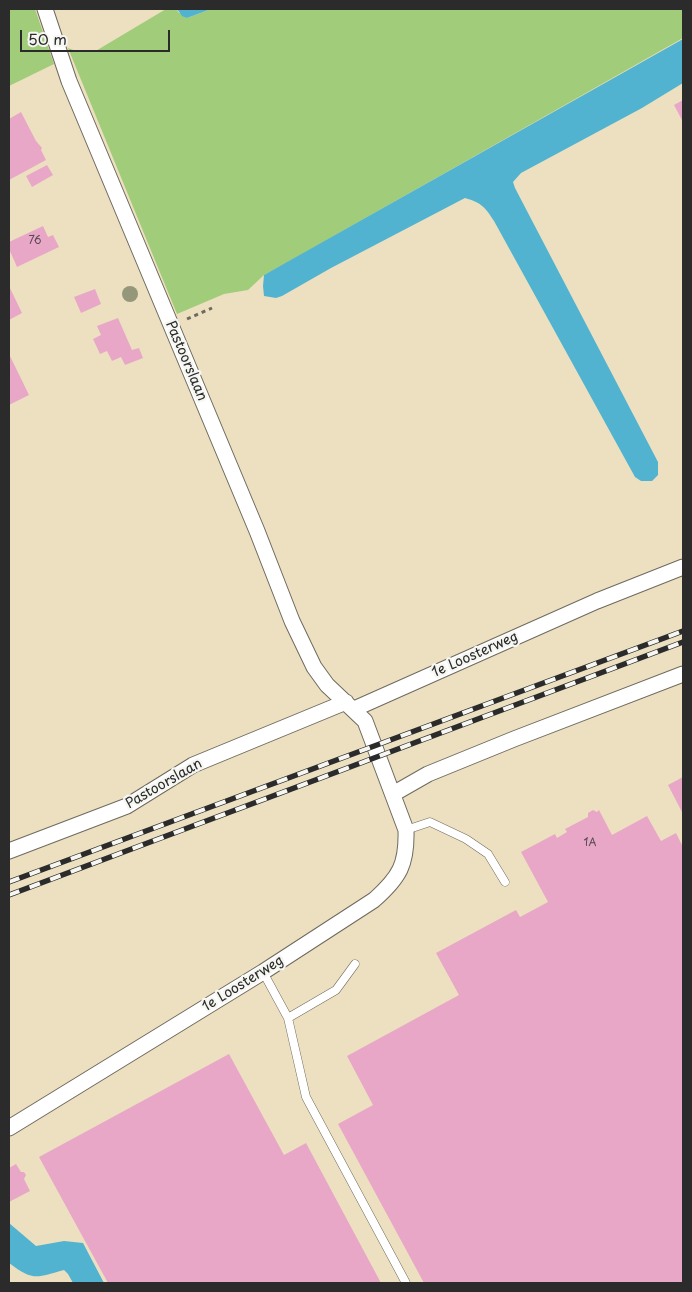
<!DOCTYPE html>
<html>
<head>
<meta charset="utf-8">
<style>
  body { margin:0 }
  #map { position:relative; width:692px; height:1292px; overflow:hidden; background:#ece0c0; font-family:"Playpen Sans",sans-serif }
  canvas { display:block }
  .frame { position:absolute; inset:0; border:10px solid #2b2b2b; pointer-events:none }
  .scale { position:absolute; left:20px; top:30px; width:150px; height:22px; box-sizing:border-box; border:2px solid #2b2b2b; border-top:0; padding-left:6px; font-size:15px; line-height:18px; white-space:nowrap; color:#2b2b2b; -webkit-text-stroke:4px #f6f6f2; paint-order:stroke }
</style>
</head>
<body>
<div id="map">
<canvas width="692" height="1292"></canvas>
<div class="frame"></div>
<div class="scale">50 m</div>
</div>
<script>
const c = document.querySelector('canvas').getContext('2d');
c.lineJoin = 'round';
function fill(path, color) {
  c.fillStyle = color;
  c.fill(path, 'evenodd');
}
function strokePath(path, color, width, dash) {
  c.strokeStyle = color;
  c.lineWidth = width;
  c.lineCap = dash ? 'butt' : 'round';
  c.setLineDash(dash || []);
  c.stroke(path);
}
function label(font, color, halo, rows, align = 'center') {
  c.font = font + ' "Playpen Sans",sans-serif';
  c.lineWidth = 4.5;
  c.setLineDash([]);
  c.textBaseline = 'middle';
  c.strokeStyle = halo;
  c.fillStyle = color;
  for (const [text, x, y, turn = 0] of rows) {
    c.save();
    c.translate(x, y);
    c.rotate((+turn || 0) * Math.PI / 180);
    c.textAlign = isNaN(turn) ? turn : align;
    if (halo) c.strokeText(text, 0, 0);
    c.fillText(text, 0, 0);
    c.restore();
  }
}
fill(new Path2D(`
  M 9,9 L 35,9 L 54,64 L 9,86 Z
  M 166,9 L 177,9 L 178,12 L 187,18 L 211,9 L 683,9 L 683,38 L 286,263 L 264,275 L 248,290 L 224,294 L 177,314 L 68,48 L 79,52 L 94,52 Z`), '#a1cc79');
fill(new Path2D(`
  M 177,9 L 211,9 L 187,18 L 182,16 Z
  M 683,39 L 683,83 L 642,108 L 521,173 L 513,182 L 515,188 L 658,462 L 658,475 L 652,481 L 641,481 L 635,477 L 494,221 C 485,207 482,203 465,198 L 331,268 L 282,296 L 276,298 L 264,296 L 263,286 L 264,275 Z
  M 9,1223 L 36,1246 L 64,1241 L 83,1243 L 104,1283 L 73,1283 L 68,1274 L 64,1270 C 36,1278 33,1281 9,1263 Z`), '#52b3d0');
fill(new Path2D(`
  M 683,100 L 683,122 L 674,105 Z
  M 21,112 L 36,141 L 42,148 L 41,150 L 46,160 L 9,180 L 9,119 Z
  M 47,165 L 53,175 L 32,187 L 26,176 Z
  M 43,226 L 48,237 L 53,235 L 59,247 L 17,267 L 9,249 L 9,242 Z
  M 9,286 L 22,313 L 9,320 Z
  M 95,289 L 101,304 L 81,313 L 74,297 Z
  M 118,318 L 132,350 L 139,348 L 143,358 L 125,365 L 121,357 L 112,361 L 107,351 L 100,354 L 93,339 L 101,335 L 97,326 Z
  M 9,354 L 29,395 L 9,405 Z
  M 683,777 L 683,814 L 668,785 Z
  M 593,810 L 597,812 L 599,810 L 612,835 L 647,816 L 661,841 L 676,833 L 683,847 L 683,1283 L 424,1283 L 338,1124 L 373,1105 L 347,1056 L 459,995 L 436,953 L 516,910 L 520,917 L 548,902 L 521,852 L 555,834 L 557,838 L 567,832 L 565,829 L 588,817 L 588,813 Z
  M 229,1054 L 284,1155 L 306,1143 L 381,1283 L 108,1283 L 39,1157 Z
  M 16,1164 L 21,1172 L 24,1172 L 26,1175 L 24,1179 L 30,1191 L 9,1202 L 9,1168 Z`), '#e9a7c8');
const service = new Path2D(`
  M 406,830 L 430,822 L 466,839 L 488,854 L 505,882
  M 263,972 L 288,1018 L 306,1097 L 406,1283
  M 288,1018 L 336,990 L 355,964`);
const minor = new Path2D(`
  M 354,709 L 597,601 L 683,567
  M 393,794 L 428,774 L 514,739 L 683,674
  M 9,851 L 127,806 L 193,765 L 346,702
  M 9,1128 L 263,972 L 374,900 C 400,877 407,864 406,830 L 365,721 L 327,685 L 314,667 L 292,621 L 257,531 L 69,81 L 45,9`);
strokePath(service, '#6f6a5f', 9);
strokePath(minor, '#6f6a5f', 17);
strokePath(new Path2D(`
  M 187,319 L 212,308`), '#6f6a5f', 3, [4, 4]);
strokePath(service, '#fff', 8);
strokePath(minor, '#fff', 15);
const rail = new Path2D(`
  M 9,882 L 683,631
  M 9,895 L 683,642`);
strokePath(rail, '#2b2b2b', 5.5);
strokePath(rail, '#f6f6f2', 4, [11]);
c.fillStyle = '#95977b';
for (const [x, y] of [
  [130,294]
]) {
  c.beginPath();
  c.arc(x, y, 8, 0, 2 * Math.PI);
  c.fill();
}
label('11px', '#5a4a52', null, [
  ["76",35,241],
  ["1A",590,843]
]);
label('14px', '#2b2b2b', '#f6f6f2', [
  ["Pastoorslaan",186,361,67],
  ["1e Loosterweg",475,655,-24],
  ["Pastoorslaan",164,784,-30],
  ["1e Loosterweg",243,984,-32]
]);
</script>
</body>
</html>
